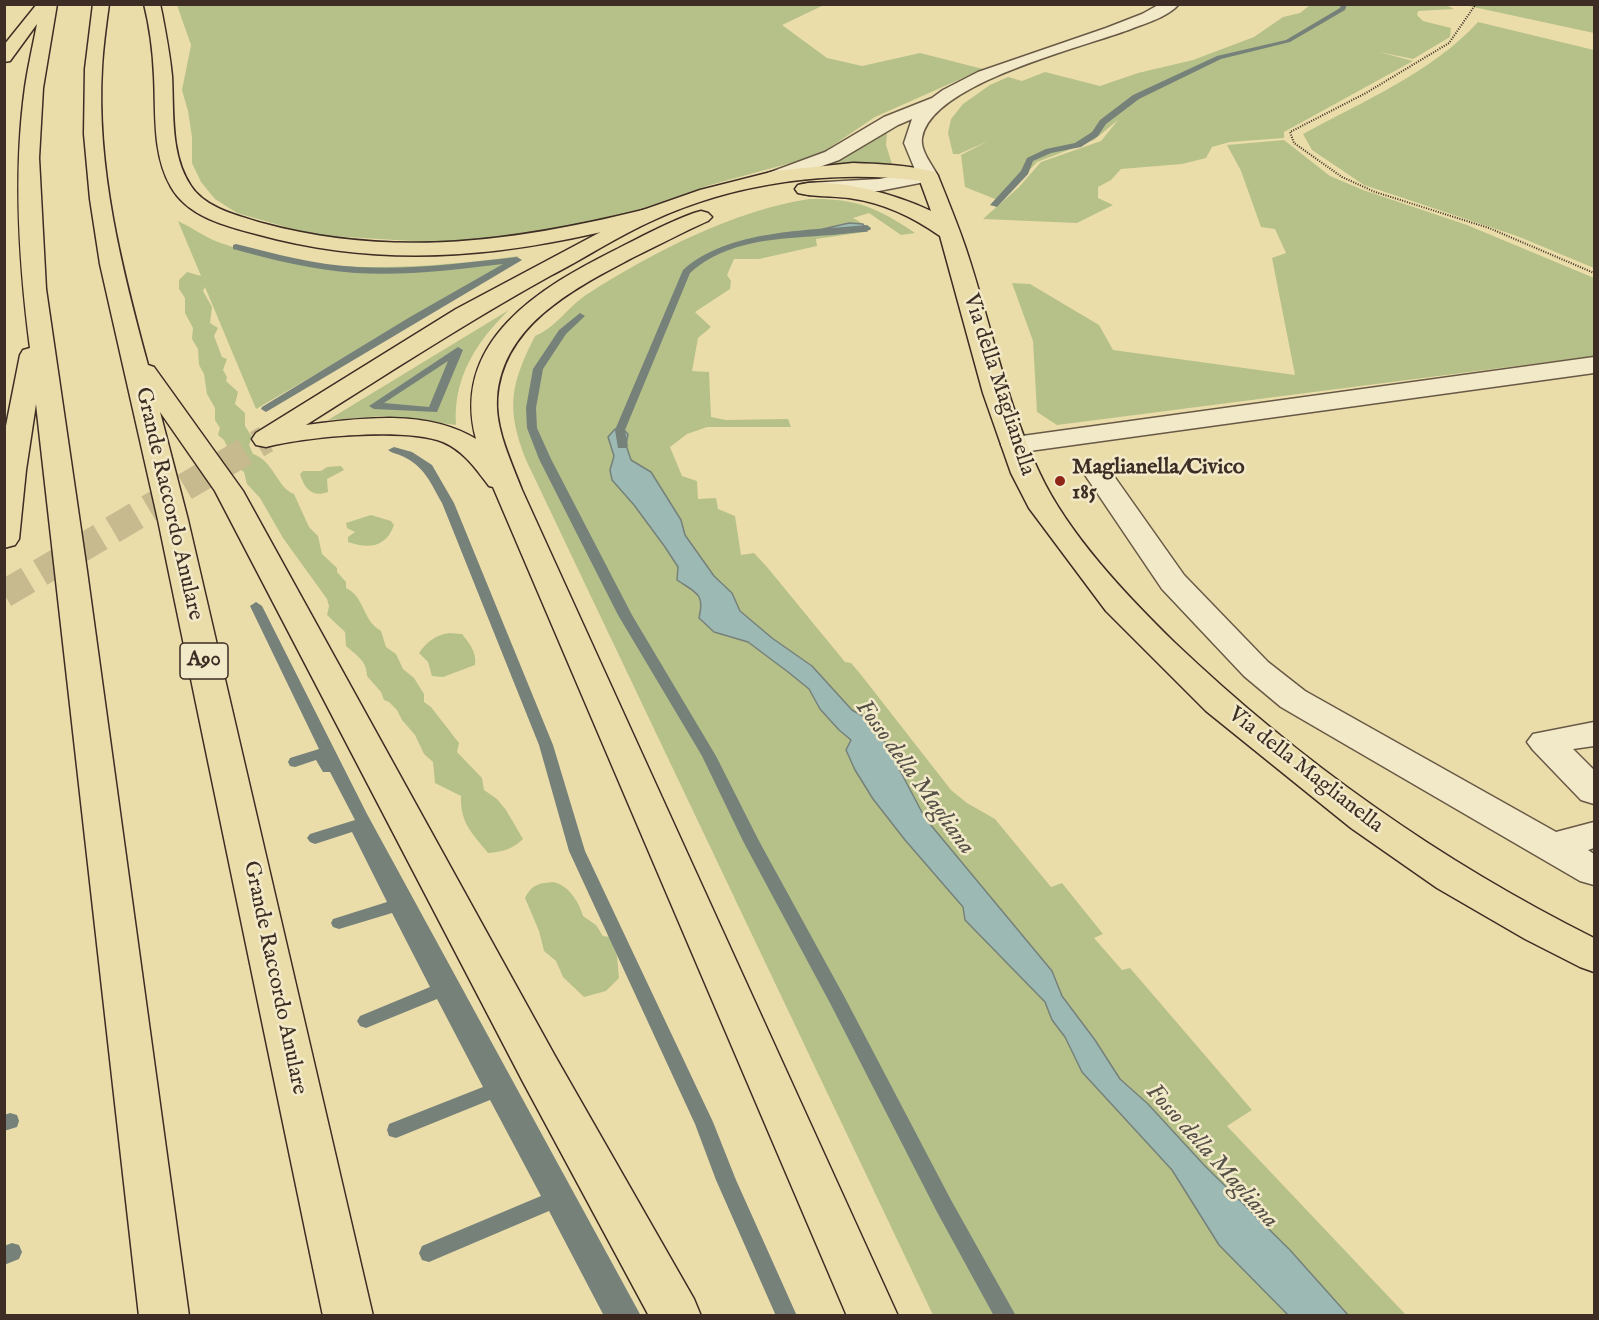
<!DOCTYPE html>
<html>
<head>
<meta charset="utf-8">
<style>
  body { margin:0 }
  #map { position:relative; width:1599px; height:1320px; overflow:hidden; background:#ebddaa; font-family:"IM FELL English",serif }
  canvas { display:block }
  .frame { position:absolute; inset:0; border:6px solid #3d2d24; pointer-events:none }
</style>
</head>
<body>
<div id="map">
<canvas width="1599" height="1320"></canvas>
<div class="frame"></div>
</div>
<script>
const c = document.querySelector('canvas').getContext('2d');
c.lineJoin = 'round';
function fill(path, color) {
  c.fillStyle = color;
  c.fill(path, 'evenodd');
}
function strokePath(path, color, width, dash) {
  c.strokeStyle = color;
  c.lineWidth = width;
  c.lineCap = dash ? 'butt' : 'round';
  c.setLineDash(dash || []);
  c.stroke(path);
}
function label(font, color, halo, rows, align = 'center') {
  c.font = font + ' "IM FELL English",serif';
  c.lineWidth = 5;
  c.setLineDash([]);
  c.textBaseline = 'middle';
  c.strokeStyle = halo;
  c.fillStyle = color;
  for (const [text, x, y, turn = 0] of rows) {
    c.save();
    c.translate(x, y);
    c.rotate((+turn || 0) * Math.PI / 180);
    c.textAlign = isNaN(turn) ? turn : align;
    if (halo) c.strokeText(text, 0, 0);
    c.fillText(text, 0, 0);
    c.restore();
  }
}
fill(new Path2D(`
  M 1444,4 L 1454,9 L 1418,11 L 1417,15 L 1423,21 L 1451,28 L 1450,37 L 1413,59 L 1379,52 L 1413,61 L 1284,132 L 1284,138 L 1230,142 L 1212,147 L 1206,158 L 1182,164 L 1121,169 L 1111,180 L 1098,187 L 1098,198 L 1113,205 L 1077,223 L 983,219 L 1019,187 L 1041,162 L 1101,141 L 1118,120 L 1094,140 L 1037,162 L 1000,201 L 965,187 L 961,155 L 988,141 L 959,154 L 953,154 L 948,133 L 951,119 L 963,104 L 990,85 L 1008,77 L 1022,81 L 1045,72 L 1100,86 L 1138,73 L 1193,60 L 1254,37 L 1283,17 L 1300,13 L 1310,5 Z
  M 177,5 L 824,5 L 782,25 L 827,58 L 862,66 L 920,53 L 983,69 L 875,117 L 829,148 L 831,150 L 820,155 L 710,185 L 612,219 L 497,240 L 428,242 L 314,235 L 237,213 L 215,199 L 201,182 L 192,163 L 192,137 L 188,111 L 182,90 L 191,45 Z
  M 1464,5 L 1594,5 L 1594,33 Z
  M 1478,22 L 1594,50 L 1594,268 L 1517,236 L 1364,185 L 1312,150 L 1303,134 C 1360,103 1434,71 1478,22 Z
  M 884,133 L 887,133 L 886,145 L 892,164 L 830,167 L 829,164 L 845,157 Z
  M 1284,140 L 1330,176 L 1363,190 L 1467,225 L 1594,278 L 1594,356 L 1057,425 L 1037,412 L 1033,341 L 1012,283 L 1030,284 L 1099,325 L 1113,350 L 1295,375 L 1272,258 L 1286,253 L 1275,229 L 1261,227 L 1241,171 L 1227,145 Z
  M 809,199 C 855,198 877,207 915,233 L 901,235 L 869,213 L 853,218 L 860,222 L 865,232 L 816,239 L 817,246 L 759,259 L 734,259 L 727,275 L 731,281 L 730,289 L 695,312 L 711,327 L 698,338 L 692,371 L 709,372 L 711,417 L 726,420 L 788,419 L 791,427 L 707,427 L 687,434 L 670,447 L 682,476 L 697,481 L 698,499 L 716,498 L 718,509 L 735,516 L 741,555 L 754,553 L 767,567 L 845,662 L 851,663 L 862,676 L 951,790 L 967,803 L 995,819 L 1051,887 L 1062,883 L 1103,934 L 1094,938 L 1122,970 L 1130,968 L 1252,1110 L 1227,1126 L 1406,1315 L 933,1315 L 526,460 C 506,409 510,385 535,336 C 557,327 569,305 589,293 C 653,252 733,211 809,199 Z
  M 178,221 C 191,227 205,237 218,242 C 313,277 421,269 519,256 L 256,409 L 205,287 L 203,291 L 212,307 L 210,323 L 218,328 L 214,336 L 222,357 L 227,359 L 223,370 L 227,377 L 226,381 L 238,392 L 235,404 L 245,413 L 245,426 L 252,437 L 249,445 L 253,454 C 274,461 277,488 294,494 L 309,527 L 318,536 L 322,554 L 337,568 L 337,572 L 346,582 L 346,588 C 365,597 362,620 381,631 L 386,647 L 396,654 L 403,669 L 414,678 L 424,694 L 424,702 L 431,707 L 459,743 L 457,752 L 482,778 L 484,790 L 497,799 L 506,810 L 523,839 C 513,849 502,852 488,853 C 472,833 460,823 461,796 L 435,783 L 433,762 L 424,754 L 415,735 L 402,720 L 397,710 L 389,702 L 384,700 L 381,692 L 367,676 C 367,661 357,656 346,646 L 345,632 L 327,615 L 329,606 L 327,599 L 283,538 L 260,498 L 247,484 L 244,472 L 237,467 L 224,440 L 218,435 L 220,428 L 215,420 L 215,408 L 207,394 L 204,374 L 199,365 L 198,349 L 192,339 L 193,328 L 185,313 L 185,298 L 179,289 L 179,280 L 187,272 L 201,276 Z
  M 509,310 C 476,342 453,378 456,425 L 383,416 L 328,420 Z
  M 341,466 L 344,470 L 327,479 L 328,492 C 312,498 304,488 300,474 L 303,471 L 321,471 L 327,467 Z
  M 371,515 L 391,521 L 394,525 C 386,548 368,549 348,542 L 348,537 L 355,532 L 347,528 L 346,523 Z
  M 449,633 L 462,634 C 469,643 477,652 475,665 L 443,677 L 432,676 L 428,662 L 419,653 C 427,642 435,635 449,633 Z
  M 554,882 C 569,886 579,902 583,916 L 596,925 L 603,936 L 610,937 L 617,956 L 619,978 L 606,991 L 584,997 L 563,977 L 556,961 L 544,951 L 539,931 L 525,898 C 532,884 540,883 554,882 Z`), '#b6c18a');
const water = new Path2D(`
  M 849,223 L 863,224 L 867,231 L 818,234 L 823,229 Z
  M 615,429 L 623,429 L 628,434 L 626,445 L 631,460 L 651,472 L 681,520 L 685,535 L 714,576 L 732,593 L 740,611 L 772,638 L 812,666 L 852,710 L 868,719 L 885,742 L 925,818 L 1052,971 L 1062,996 L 1095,1040 L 1120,1079 L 1148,1104 L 1205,1166 L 1290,1250 L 1348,1315 L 1288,1315 L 1219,1245 L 1172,1170 L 1082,1072 L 1065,1037 L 1052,1020 L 1045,1002 L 965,920 L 963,907 L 905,840 L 873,799 L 855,770 L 846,750 L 851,740 L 839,730 L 820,709 L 809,689 L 788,672 L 748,642 L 714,632 L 699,618 C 705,593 696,593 677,580 L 678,567 L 665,547 L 634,505 L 612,480 L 610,470 L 614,456 L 608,437 Z`);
fill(water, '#9cb9b4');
strokePath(water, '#76817a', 1.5);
fill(new Path2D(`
  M 1341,4 L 1347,4 L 1345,10 L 1290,42 L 1221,59 L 1139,99 L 1106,124 L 1098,136 L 1081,147 L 1051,153 L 1033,161 L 1028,174 L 997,207 L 990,205 L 1021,171 L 1027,158 L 1046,149 L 1075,143 L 1092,132 L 1100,120 L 1133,95 L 1217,56 L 1286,40 L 1340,8 Z
  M 867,225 L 871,228 L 870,230 C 810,242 739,229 690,273 L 625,430 L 628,446 L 626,448 L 618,448 L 615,430 L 683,270 C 729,229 808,231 867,225 Z
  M 236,244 C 276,254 316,265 357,267 C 411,270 464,263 517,257 L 522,260 L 266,412 L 261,409 L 262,407 L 410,317 L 503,264 C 454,270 404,276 355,273 C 314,270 273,260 233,249 L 233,245 Z
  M 580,313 L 585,316 L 566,334 L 543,369 L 536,408 L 537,428 L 551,459 L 632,615 L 716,756 L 759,841 L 844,996 L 951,1200 L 1016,1316 L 994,1316 L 937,1212 L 831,1005 L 743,841 L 702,756 L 618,615 L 539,459 L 527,428 L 526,408 L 533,369 L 559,330 Z
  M 458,347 L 463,350 L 437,412 L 374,409 L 369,406 ZM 448,361 L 429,407 L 384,403 Z
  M 394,447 L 412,452 L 432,465 L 454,503 L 553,745 L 585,851 L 713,1122 L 736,1180 L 797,1316 L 776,1316 L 716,1180 L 695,1124 L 569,851 L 539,745 L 442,503 C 431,484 426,469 406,458 C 400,454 393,454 388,450 Z
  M 256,602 L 262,606 L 367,814 L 641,1316 L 604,1316 L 549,1211 L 429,1262 L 422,1260 L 419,1253 L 422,1246 L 541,1196 L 490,1100 L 396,1138 L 389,1136 L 387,1130 L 389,1124 L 483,1087 L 437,999 L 366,1028 L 360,1026 L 357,1021 L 360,1016 L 430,987 L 392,913 L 339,929 L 333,927 L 331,923 L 333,919 L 387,902 L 352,832 L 315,844 L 310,842 L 307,838 L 310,834 L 355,820 L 330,772 L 323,772 L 316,760 L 295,767 L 290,766 L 288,762 L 290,758 L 319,749 L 250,606 Z
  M 10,1113 L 17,1115 L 19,1121 L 17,1127 L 4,1131 L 4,1115 Z
  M 12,1243 L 19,1245 L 22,1252 L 19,1259 L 4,1265 L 4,1246 Z`), '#76817a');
strokePath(new Path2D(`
  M 4,594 L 266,439`), '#c8ba8f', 28, [28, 14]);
const minor = new Path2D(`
  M 1160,4 L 1179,4 C 1168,17 1146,23 1131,29 C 1084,47 931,83 922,138 C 920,151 933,166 938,176 L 935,180 L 879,191 L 809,195 L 802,193 L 799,189 L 802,185 L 809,183 L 879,179 L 916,172 L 904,143 L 912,119 L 898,125 L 839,160 L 775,183 L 768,181 L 765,177 L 768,173 L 825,152 L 884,117 L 932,98 L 943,90 L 978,72 L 1106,28 L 1142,14 Z
  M 1594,357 L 1594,373 L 1015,453 L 1005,451 L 1001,445 L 1005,439 L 1015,437 Z
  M 1099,467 L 1109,469 L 1184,575 L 1268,662 L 1305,691 L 1556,832 L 1594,822 L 1594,848 L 1588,850 L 1594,854 L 1594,885 L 1580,881 L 1281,707 L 1244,676 L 1162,589 L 1085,475 L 1089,469 Z
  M 1594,722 L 1594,746 L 1573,749 L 1594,770 L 1594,804 L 1581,800 L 1533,750 L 1527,742 L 1533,734 Z`);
const major = new Path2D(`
  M 853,163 C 880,164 908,165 935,172 L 938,176 C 948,201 958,225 966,249 C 991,324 1006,403 1040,474 C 1068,534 1127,596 1174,642 C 1299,761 1440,861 1594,938 L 1594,972 L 1580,967 L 1525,939 L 1437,888 L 1351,828 L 1206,711 L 1106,611 L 1029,508 L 1011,473 L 983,393 L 940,236 C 911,216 884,203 849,198 C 832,196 814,197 798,193 L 795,189 L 798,185 C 833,176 898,195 931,211 L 920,181 C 833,169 734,183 654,220 C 618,236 585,258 550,276 C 467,322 387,374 306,425 C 361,418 427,409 476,439 C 450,341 541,287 615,250 C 641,237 666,223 694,213 L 701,211 L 708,213 L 712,217 L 708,221 C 683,232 659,245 634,257 C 577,287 502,324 497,398 C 495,429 511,461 522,490 L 898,1316 L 847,1316 L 493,487 L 489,486 C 476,469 464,451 443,442 C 404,427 306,437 266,447 L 256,445 L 252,439 L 256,433 L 456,309 L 640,211 L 700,190 L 775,171 Z`);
const highway = new Path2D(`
  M 37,4 L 57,4 L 43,88 L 39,158 L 46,289 L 87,571 L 189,1316 L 139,1316 L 36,404 L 26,470 L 19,539 L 15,545 L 4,548 L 4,436 L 20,355 L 23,350 L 30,348 C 19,263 13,173 25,87 C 28,66 33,45 37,24 L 10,61 L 4,62 L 4,45 Z
  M 93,4 L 109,4 C 106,26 103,47 102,68 C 96,168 122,269 148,365 L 154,367 L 243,491 L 555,1056 L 694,1299 L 701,1316 L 649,1316 L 523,1082 L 215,491 L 160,412 L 188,520 L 373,1316 L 323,1316 L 158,520 L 100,264 L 90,199 L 84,134 L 85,69 Z
  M 144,4 L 160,4 L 162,13 C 166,34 170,55 172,76 C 174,112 170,155 191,186 C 205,208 239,216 262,223 C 394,259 517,241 647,209 L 654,211 L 658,215 L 654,219 C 519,255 393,272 256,234 C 226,226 188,217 171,187 C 152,154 156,113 154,76 C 153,52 150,28 144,4 Z`);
strokePath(minor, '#685946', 3);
strokePath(major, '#3d2d24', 3);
strokePath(highway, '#3d2d24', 3);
strokePath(new Path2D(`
  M 1476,4 L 1449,43 L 1366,93 L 1290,132 L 1294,143 L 1342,177 L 1375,192 L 1489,228 L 1594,273`), '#3d2d24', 2, [1, 1.5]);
fill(minor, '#f2e9c8');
fill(major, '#ebddaa');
fill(highway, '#ebddaa');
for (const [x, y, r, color] of [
  [1060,481,6,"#8f2418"]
]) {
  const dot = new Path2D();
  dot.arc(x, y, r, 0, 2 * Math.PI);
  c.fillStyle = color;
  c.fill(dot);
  strokePath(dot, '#f2e9c8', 2);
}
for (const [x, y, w] of [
  [204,661,48]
]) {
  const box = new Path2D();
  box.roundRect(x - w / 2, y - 18, w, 36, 4.5);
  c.fillStyle = '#f2e9c8';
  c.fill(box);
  strokePath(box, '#3d2d24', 1.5);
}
label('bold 21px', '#3d2d24', null, [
  ["A90",204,661]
]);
label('22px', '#3d2d24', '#f2e9c8', [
  ["Via della Maglianella",998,385,72],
  ["Grande Raccordo Anulare",168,504,77],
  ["Via della Maglianella",1305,771,38],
  ["Grande Raccordo Anulare",274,978,78]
]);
label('bold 22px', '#3d2d24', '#f2e9c8', [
  ["Maglianella/Civico",1072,468],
  ["185",1072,493]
], 'left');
label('italic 24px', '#555048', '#f2e9c8', [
  ["Fosso della Magliana",914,778,54],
  ["Fosso della Magliana",1211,1157,48]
]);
</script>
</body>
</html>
